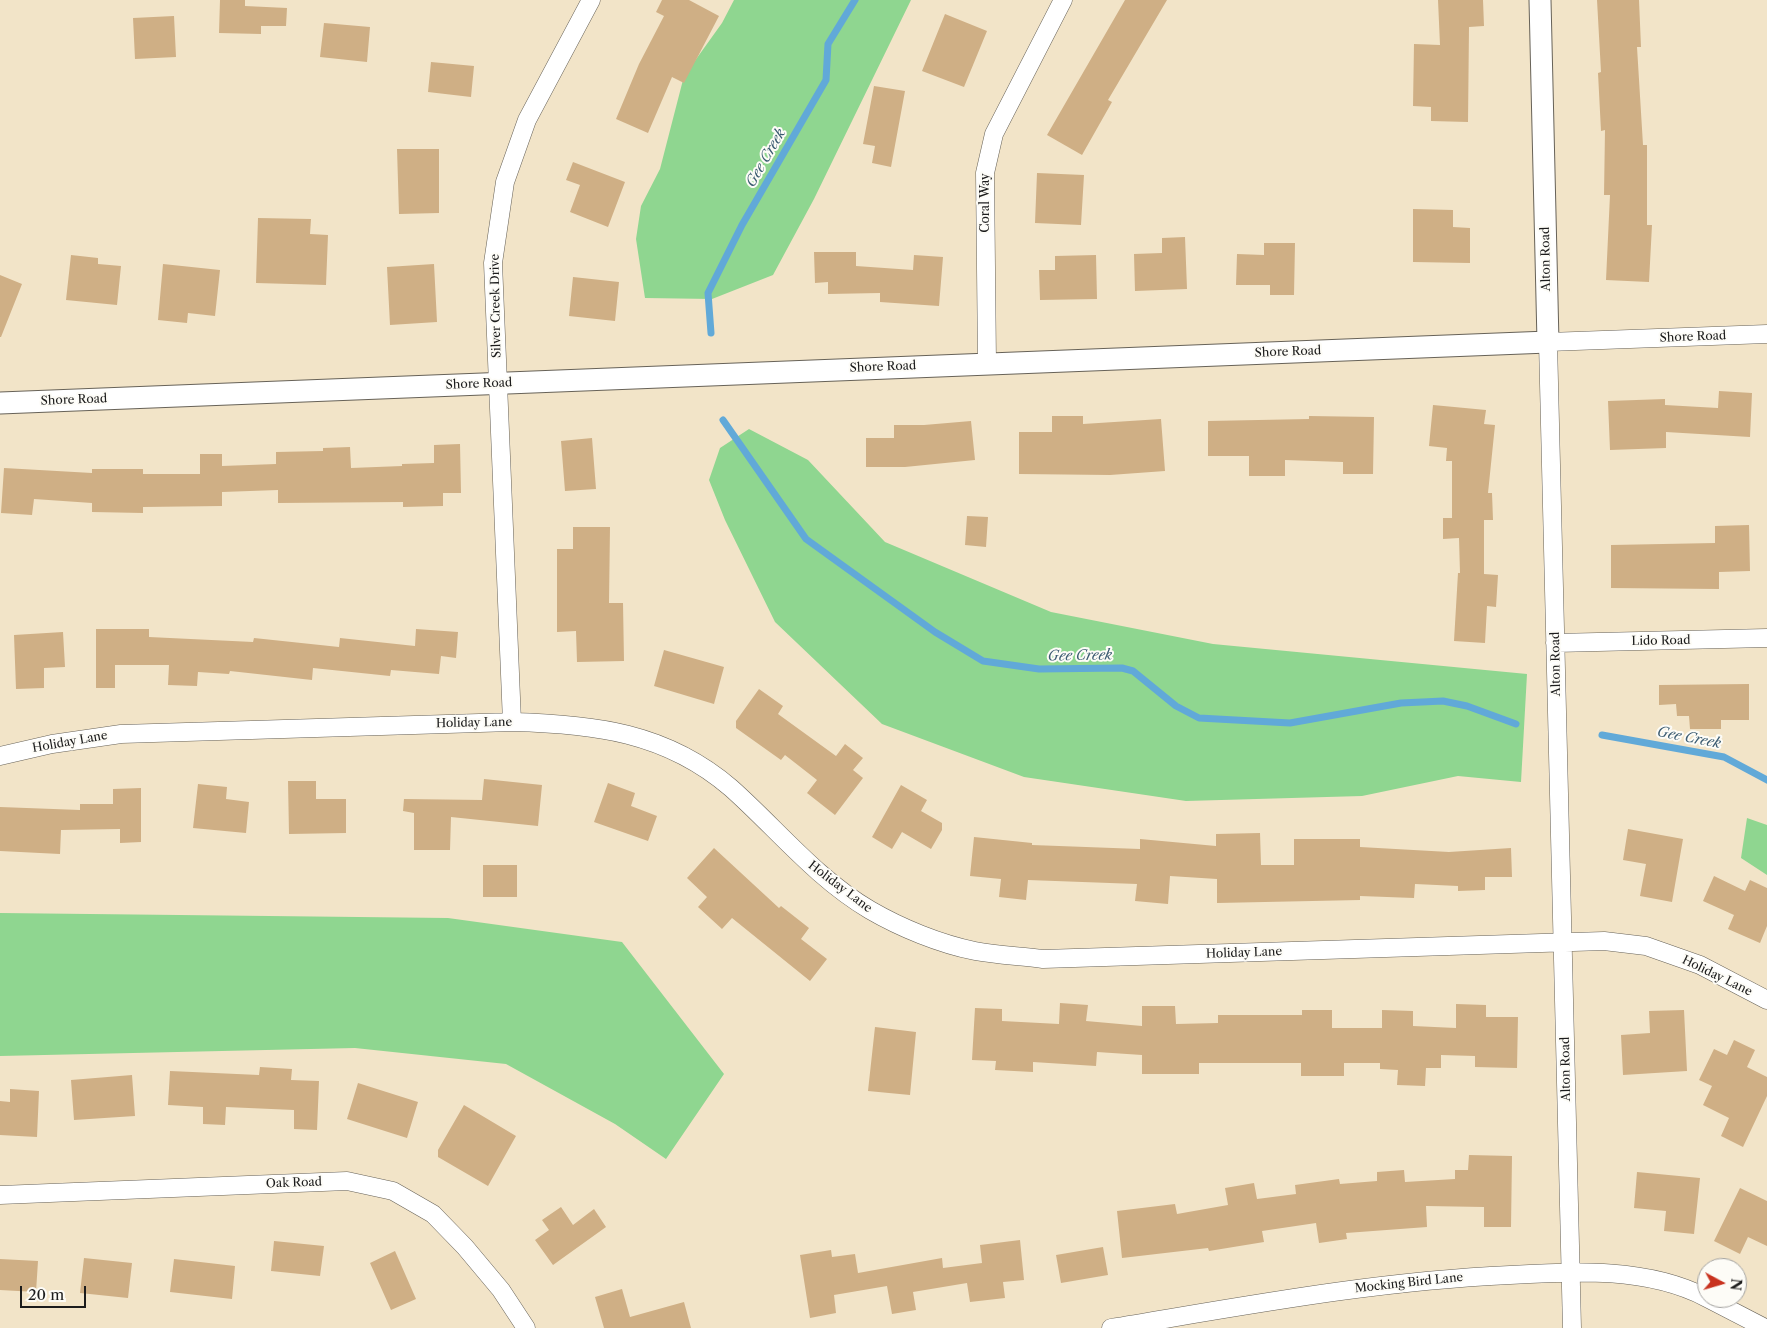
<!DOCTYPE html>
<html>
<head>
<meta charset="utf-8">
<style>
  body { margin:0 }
  #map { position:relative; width:1767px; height:1328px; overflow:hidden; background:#f2e4c8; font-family:"Libre Caslon Text",serif }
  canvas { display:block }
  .north { position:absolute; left:1697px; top:1258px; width:50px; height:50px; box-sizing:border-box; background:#fdfcf7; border:1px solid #a3a29f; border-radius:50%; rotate:96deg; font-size:14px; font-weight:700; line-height:20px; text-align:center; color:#1c1c1c }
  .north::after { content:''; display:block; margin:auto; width:18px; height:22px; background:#c8321e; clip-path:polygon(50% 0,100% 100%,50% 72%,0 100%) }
  .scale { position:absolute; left:20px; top:1286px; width:66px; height:22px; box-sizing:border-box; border:2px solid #1c1c1c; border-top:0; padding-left:6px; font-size:15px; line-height:18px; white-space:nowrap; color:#1c1c1c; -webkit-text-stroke:4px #fdfcf7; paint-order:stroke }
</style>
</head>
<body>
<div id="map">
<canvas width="1767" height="1328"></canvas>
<div class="north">N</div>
<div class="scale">20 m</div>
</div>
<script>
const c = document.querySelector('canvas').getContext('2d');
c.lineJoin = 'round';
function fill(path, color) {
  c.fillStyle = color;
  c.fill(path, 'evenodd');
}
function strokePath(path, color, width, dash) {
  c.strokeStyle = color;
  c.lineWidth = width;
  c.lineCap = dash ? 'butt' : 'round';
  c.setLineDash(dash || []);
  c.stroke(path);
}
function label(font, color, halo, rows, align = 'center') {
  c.font = font + ' "Libre Caslon Text",serif';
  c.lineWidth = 4;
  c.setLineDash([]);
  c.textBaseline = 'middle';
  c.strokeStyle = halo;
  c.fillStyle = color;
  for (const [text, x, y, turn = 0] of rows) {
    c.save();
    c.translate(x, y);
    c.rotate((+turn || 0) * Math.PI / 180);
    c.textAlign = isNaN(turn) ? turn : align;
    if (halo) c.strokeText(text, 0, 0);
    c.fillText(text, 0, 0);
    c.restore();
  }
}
fill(new Path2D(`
  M 734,0 L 911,0 L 814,199 L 773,275 L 712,299 L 645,298 L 636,239 L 641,206 L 660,169 L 684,76 L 722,23 Z
  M 749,429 L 808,460 L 885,542 L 1051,612 L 1213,644 L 1527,674 L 1521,782 L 1458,776 L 1362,796 L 1186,801 L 1024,777 L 882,724 L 775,622 L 725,520 L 709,480 L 720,448 Z
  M 1747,818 L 1767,825 L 1767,875 L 1741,858 Z
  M 0,913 L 448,918 L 622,942 L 724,1074 L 666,1159 L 615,1124 L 506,1064 L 355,1048 L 0,1056 Z`), '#8fd690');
strokePath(new Path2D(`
  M 711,333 L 708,293 L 742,225 L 826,80 L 828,44 L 855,0
  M 723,420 L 806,539 L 935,632 L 983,661 L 1039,669 L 1122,668 L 1133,671 L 1176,706 L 1199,718 L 1290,723 L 1401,703 L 1443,701 L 1467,706 L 1516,724
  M 1602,735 L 1724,757 L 1767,780`), '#61a9d8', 7);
fill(new Path2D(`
  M 220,0 L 245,0 L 245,6 L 287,8 L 286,26 L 261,26 L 261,34 L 219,33 Z
  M 662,0 L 689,0 L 719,16 L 684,83 L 672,77 L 648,133 L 616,119 L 639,64 L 664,16 L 656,12 Z
  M 1125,0 L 1167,0 L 1108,100 L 1112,102 L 1082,155 L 1047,135 Z
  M 1438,0 L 1483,0 L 1484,26 L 1469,27 L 1468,122 L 1431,121 L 1431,107 L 1413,106 L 1414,44 L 1440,45 Z
  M 1597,0 L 1639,0 L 1641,47 L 1637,47 L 1643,145 L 1647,145 L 1647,225 L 1652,225 L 1649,282 L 1606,280 L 1610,195 L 1604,195 L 1605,130 L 1601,131 L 1598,73 L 1601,72 Z
  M 945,14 L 987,31 L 964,87 L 922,71 Z
  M 174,16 L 176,57 L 135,59 L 133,18 Z
  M 324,23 L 370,27 L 367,62 L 320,57 Z
  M 431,62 L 474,66 L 471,97 L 428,92 Z
  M 874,86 L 905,91 L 891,167 L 872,163 L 875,146 L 863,144 Z
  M 397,149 L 439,149 L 439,213 L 399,214 Z
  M 573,162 L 625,182 L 608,227 L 570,212 L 580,185 L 566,180 Z
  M 1037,173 L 1084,175 L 1081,225 L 1035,223 Z
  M 1413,209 L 1453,210 L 1453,227 L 1470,228 L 1470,263 L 1413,262 Z
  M 258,218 L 311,219 L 310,234 L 328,235 L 326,285 L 256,283 Z
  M 1185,237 L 1187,289 L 1135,291 L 1134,254 L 1162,253 L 1162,238 Z
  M 1264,243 L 1295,243 L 1294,295 L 1270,295 L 1270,285 L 1236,285 L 1237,254 L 1264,255 Z
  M 814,252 L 856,252 L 856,266 L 913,270 L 914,255 L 943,257 L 939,306 L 880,302 L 880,293 L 828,294 L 828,282 L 815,283 Z
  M 71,255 L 98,258 L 98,264 L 121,266 L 117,305 L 66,300 Z
  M 1096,255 L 1097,299 L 1040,300 L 1039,270 L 1055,270 L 1055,256 Z
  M 163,264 L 220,270 L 215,316 L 188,313 L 187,323 L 158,320 Z
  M 434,264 L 437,322 L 390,325 L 387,267 Z
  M 0,275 L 22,284 L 1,337 L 0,337 Z
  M 573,277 L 619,282 L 615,321 L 569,316 Z
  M 1719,391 L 1752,393 L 1750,437 L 1666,432 L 1666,448 L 1610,450 L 1608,401 L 1665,399 L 1665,405 L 1718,408 Z
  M 1433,405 L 1486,410 L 1484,424 L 1495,425 L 1488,493 L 1492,493 L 1493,520 L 1484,520 L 1484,574 L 1498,575 L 1496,607 L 1487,606 L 1485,643 L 1454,641 L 1458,573 L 1460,573 L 1459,538 L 1443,539 L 1443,518 L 1452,518 L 1452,461 L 1446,461 L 1447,448 L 1429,446 Z
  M 1052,416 L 1083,416 L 1083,424 L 1161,419 L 1165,471 L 1110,475 L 1019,474 L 1019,432 L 1052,432 Z
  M 1309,416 L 1374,417 L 1373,474 L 1343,474 L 1343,462 L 1285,460 L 1285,476 L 1249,476 L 1249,456 L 1208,456 L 1208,421 L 1309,419 Z
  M 971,421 L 975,460 L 905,467 L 866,467 L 866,438 L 894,438 L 894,425 L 924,425 Z
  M 592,438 L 596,489 L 565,491 L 561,441 Z
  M 460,444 L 461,493 L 443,493 L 443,506 L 403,507 L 403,502 L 278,503 L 278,490 L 222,492 L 222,506 L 143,507 L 143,513 L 92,512 L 92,503 L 34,499 L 32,515 L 1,513 L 4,468 L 92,473 L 92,469 L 143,469 L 143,474 L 200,474 L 200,454 L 222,454 L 222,466 L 276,464 L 276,452 L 323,451 L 323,448 L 350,447 L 351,468 L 402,466 L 402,464 L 434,463 L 434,445 Z
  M 967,516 L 988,517 L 986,547 L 965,545 Z
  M 1749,525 L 1750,571 L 1719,572 L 1719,589 L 1611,588 L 1611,545 L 1715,543 L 1715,526 Z
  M 573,527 L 610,527 L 609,603 L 623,603 L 624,661 L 577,662 L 576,631 L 557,632 L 557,549 L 573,549 Z
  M 96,629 L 149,629 L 149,637 L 253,642 L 254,638 L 339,647 L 340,638 L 415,646 L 416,629 L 458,632 L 456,658 L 441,656 L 439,674 L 391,670 L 390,676 L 313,668 L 312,680 L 230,671 L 229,674 L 198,672 L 197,686 L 168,685 L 169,665 L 115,665 L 115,688 L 96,688 Z
  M 63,632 L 65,667 L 44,668 L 44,688 L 16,689 L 14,635 Z
  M 664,650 L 724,667 L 714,704 L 654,686 Z
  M 1749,684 L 1749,720 L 1721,720 L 1721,729 L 1690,729 L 1689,716 L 1677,716 L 1676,704 L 1659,705 L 1659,685 Z
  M 759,689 L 783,706 L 778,714 L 836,756 L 845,744 L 863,758 L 853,770 L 863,778 L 835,815 L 807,793 L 817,780 L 785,755 L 781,760 L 736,728 L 736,721 Z
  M 484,779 L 542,785 L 538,826 L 451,817 L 450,850 L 414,850 L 414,813 L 403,811 L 404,799 L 482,800 Z
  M 288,781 L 316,781 L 316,799 L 346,799 L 346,833 L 289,834 Z
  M 608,783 L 635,793 L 631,806 L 657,816 L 648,841 L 594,822 Z
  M 198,784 L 227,787 L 226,799 L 249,802 L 246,833 L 193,828 Z
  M 901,785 L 927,800 L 921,811 L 942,823 L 942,830 L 931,849 L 902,832 L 892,849 L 872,837 Z
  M 141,788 L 141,842 L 120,843 L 120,829 L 61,830 L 60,854 L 0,851 L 0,807 L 80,810 L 80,804 L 113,804 L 113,789 Z
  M 1628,829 L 1683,839 L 1672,902 L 1640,896 L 1646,864 L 1623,860 Z
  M 1260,833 L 1261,865 L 1294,865 L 1294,839 L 1360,839 L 1360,847 L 1449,852 L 1511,848 L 1512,877 L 1485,877 L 1485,890 L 1458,891 L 1458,886 L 1415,884 L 1414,898 L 1360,896 L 1360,900 L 1217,903 L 1217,879 L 1170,876 L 1168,904 L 1135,901 L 1137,884 L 1028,880 L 1026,900 L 999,897 L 1001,879 L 970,876 L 974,837 L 1032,843 L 1032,845 L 1140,849 L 1140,839 L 1216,846 L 1216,834 Z
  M 714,848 L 779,908 L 781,906 L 809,928 L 801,939 L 827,959 L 810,981 L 732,918 L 722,929 L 698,907 L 707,897 L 687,878 Z
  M 483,865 L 517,865 L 517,897 L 483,897 Z
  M 1714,876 L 1745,891 L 1750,880 L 1767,888 L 1767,926 L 1760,943 L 1728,929 L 1734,915 L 1703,901 Z
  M 1060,1003 L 1088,1005 L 1086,1021 L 1142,1026 L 1142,1006 L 1175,1006 L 1176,1024 L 1218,1023 L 1218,1015 L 1302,1015 L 1302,1010 L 1332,1010 L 1332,1028 L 1382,1028 L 1382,1010 L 1413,1011 L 1413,1026 L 1456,1028 L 1456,1004 L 1486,1005 L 1486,1017 L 1518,1017 L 1517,1068 L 1475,1067 L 1475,1056 L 1441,1055 L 1441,1068 L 1426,1068 L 1425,1086 L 1397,1085 L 1398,1070 L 1380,1069 L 1380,1063 L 1344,1063 L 1344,1076 L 1301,1076 L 1301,1063 L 1199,1063 L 1199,1074 L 1142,1074 L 1142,1055 L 1097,1052 L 1096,1066 L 1033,1062 L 1033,1072 L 995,1070 L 996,1061 L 972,1060 L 975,1008 L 1002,1009 L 1002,1021 L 1059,1024 Z
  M 1684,1010 L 1687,1071 L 1623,1075 L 1621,1035 L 1650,1033 L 1649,1011 Z
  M 875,1027 L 916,1032 L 910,1095 L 868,1091 Z
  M 1734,1040 L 1755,1050 L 1747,1067 L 1767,1077 L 1767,1096 L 1743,1147 L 1721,1136 L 1729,1118 L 1703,1105 L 1712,1086 L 1699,1080 L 1714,1049 L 1727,1055 Z
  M 260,1067 L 292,1069 L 291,1080 L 319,1081 L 317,1130 L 294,1129 L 294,1110 L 226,1107 L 225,1125 L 203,1124 L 203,1107 L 168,1105 L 170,1071 L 259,1075 Z
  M 132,1075 L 135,1116 L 74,1120 L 71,1080 Z
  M 358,1083 L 418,1102 L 407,1138 L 347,1119 Z
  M 10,1089 L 39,1091 L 37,1137 L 0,1135 L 0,1101 L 10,1102 Z
  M 464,1105 L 516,1136 L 488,1186 L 438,1157 L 438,1150 Z
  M 1469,1155 L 1512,1156 L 1511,1227 L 1484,1227 L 1484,1207 L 1426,1206 L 1427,1227 L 1346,1233 L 1347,1239 L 1319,1243 L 1316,1223 L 1262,1231 L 1264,1242 L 1209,1251 L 1208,1248 L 1122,1258 L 1117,1211 L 1175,1204 L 1177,1214 L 1228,1205 L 1225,1188 L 1254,1183 L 1257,1199 L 1296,1194 L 1295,1185 L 1339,1179 L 1340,1184 L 1377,1181 L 1377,1172 L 1404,1170 L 1405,1182 L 1455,1179 L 1455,1170 L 1468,1170 Z
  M 1637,1172 L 1700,1178 L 1694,1234 L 1664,1231 L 1666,1211 L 1634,1208 Z
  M 1740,1188 L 1767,1201 L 1767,1246 L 1748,1237 L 1740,1254 L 1714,1241 Z
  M 561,1207 L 573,1225 L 594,1209 L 606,1227 L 553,1265 L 535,1240 L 549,1230 L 542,1220 Z
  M 1020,1240 L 1024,1280 L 1003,1282 L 1005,1298 L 970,1302 L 967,1283 L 913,1292 L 916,1310 L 892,1314 L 887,1286 L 834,1295 L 836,1313 L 810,1318 L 800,1255 L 831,1250 L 832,1257 L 855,1254 L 858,1273 L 942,1258 L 943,1268 L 982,1263 L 980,1245 Z
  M 274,1241 L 324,1246 L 320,1276 L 271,1271 Z
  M 1103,1247 L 1108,1275 L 1061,1283 L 1056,1255 Z
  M 395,1251 L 416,1299 L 391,1310 L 370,1263 Z
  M 84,1258 L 132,1263 L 128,1298 L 80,1293 Z
  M 0,1259 L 38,1261 L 36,1292 L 0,1290 Z
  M 174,1259 L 235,1266 L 232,1299 L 170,1292 Z
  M 622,1289 L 630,1317 L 684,1302 L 691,1328 L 604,1328 L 595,1297 Z`), '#cfaf85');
const minor = new Path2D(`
  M 987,363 L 985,173 L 994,134 L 1063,0
  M 1555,643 L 1767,638
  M 512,722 L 493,263 L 505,182 L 527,120 L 591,0
  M 0,756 L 52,744 L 121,734 L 512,722 C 593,724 666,732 731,788 C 777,829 816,878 870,910 C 901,928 940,944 975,951 C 997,955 1020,956 1043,959 L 1604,941 L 1646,946 L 1700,965 L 1767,1000
  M 0,1195 L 347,1181 L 393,1191 L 433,1214 L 465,1247 L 501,1290 L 526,1328
  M 1707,1298 L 1765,1328
  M 1111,1328 C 1244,1306 1375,1281 1510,1275 C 1574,1271 1648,1267 1707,1298
  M 1572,1328 L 1548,342 L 1767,334`);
const tertiary = new Path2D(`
  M 0,403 L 1548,342 L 1540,0`);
strokePath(minor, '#676258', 19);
strokePath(tertiary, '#676258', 23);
strokePath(minor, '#fff', 18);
strokePath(tertiary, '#fff', 21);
label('12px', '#1c1c1c', '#fdfcf7', [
  ["Coral Way",986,203,-90],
  ["Alton Road",1546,259,-91],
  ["Silver Creek Drive",496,306,-91],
  ["Shore Road",1693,337,-2],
  ["Shore Road",1288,352,-2],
  ["Shore Road",883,367,-2],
  ["Shore Road",479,384,-2],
  ["Shore Road",74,400,-2],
  ["Lido Road",1661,641,-1],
  ["Alton Road",1556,664,-91],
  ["Holiday Lane",474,723,-1],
  ["Holiday Lane",70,742,-10],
  ["Holiday Lane",840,887,37],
  ["Holiday Lane",1244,953,-2],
  ["Holiday Lane",1717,976,26],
  ["Alton Road",1566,1069,-91],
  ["Oak Road",294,1183,-2],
  ["Mocking Bird Lane",1409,1283,-6]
]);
label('italic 14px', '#3b5b71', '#fdfcf7', [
  ["Gee Creek",766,158,-60],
  ["Gee Creek",1080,656,-1],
  ["Gee Creek",1689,738,11]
]);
</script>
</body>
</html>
